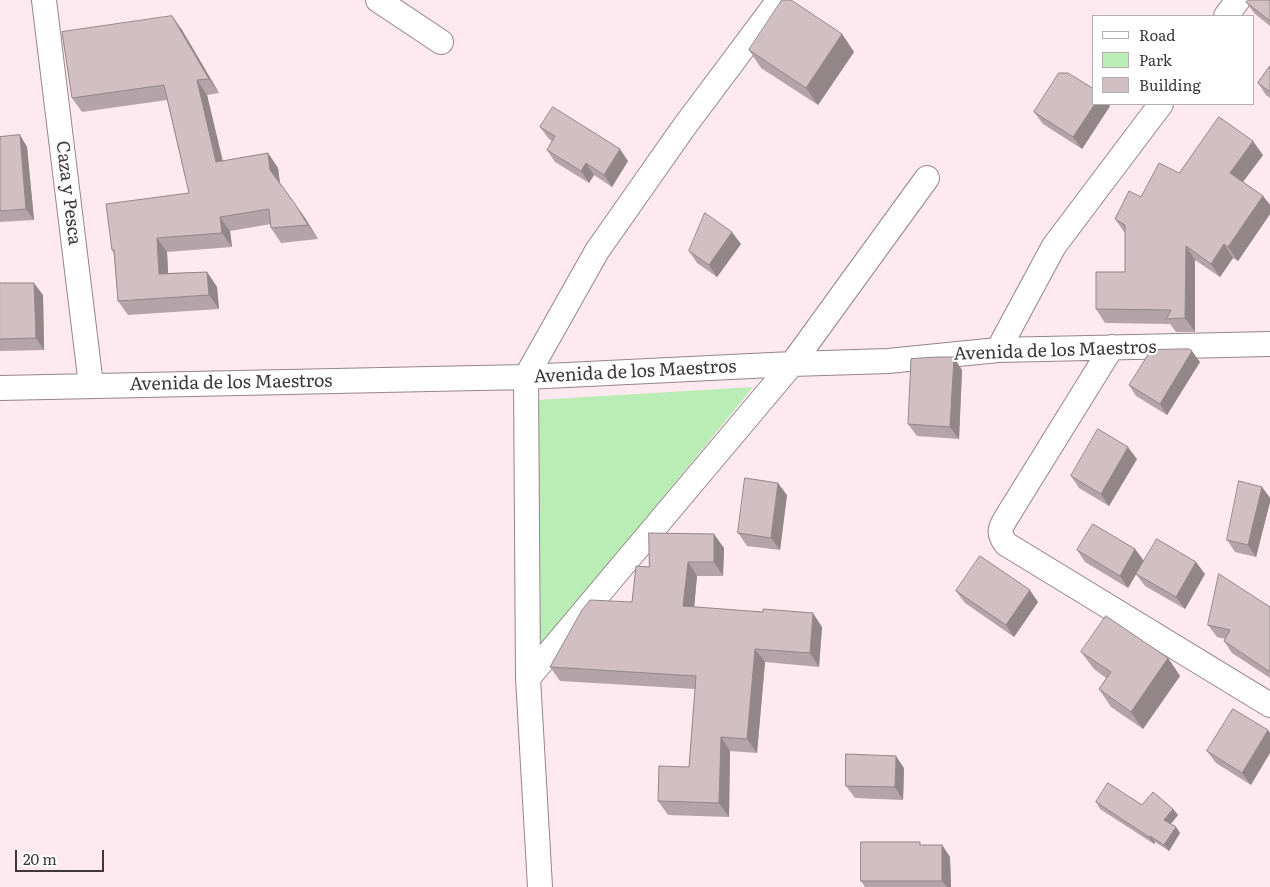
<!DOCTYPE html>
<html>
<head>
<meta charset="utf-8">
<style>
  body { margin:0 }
  #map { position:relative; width:1270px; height:887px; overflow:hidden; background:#fde9ef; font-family:Literata,serif }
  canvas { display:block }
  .legend { position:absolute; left:1092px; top:15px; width:162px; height:90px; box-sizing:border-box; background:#fff; border:1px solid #b2afb0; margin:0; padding:6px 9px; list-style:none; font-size:15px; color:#3f383a }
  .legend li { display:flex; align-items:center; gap:10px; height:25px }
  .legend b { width:25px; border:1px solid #b2afb0 }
  .scale { position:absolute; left:15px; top:850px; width:89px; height:22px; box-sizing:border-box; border:2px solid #3f383a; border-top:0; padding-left:6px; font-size:15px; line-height:18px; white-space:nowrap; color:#3f383a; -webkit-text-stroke:4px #fff; paint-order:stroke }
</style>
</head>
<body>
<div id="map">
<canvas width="1270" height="887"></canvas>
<ul class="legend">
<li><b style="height:6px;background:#fff"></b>Road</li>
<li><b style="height:14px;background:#baedb5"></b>Park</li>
<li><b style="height:14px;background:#d1bfc4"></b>Building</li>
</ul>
<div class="scale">20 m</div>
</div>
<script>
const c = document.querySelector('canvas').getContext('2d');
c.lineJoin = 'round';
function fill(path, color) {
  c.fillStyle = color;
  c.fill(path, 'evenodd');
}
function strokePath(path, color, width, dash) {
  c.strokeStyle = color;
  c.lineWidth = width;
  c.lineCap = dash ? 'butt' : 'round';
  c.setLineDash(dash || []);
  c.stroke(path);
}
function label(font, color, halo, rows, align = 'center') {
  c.font = font + ' Literata,serif';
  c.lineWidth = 4;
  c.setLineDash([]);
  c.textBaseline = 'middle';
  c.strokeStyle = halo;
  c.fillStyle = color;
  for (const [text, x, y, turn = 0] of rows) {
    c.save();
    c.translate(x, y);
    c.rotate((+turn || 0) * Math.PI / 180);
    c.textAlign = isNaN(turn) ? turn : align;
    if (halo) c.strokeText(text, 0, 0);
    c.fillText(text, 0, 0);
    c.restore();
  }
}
fill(new Path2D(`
  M 753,387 L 539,650 L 536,400 Z`), '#baedb5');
const street = new Path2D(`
  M 44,0 L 91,385
  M 378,0 L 441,42
  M 1226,16 L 1238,0
  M 1112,347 L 1011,510 C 1003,524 995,530 1006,544 L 1270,705
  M 998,350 L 1054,246 L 1161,104
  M 0,388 L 526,377 L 792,364 L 888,361 L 998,350 L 1270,344
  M 528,678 L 792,364 L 927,178
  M 540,887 L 528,678 L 526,377 L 597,251 L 684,127 L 779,0`);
strokePath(street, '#958489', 26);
strokePath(street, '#fff', 24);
fill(new Path2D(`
  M 1270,0 L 1270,26 L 1255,14 L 1246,2 Z
  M 172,16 L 182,30 L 219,93 L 207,95 L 223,161 L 268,153 L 278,168 L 280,183 L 305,218 L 318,239 L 281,243 L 271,228 L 271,224 L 230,231 L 232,247 L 167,252 L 168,273 L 207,272 L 217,287 L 219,309 L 128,315 L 118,301 L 114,254 L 112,250 L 189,193 L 167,100 L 82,112 L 72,98 Z
  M 842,34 L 854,52 L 818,105 L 761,68 L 749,50 Z
  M 1270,66 L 1270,98 L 1266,95 L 1258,83 Z
  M 1094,104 L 1108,104 L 1110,106 L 1082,149 L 1043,124 L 1034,112 Z
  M 540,127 L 628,161 L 612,187 L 594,175 L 589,183 L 555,162 L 547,150 L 552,141 L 549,139 Z
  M 20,135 L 27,147 L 34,220 L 0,222 L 0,137 Z
  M 1263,155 L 1243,182 L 1263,196 L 1270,205 L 1270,214 L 1238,261 L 1233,258 L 1220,277 L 1195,260 L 1195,332 L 1176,332 L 1170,324 L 1105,323 L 1096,309 L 1125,272 L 1125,233 L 1115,219 L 1141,197 L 1179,173 Z
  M 741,244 L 717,277 L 697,263 L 689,251 Z
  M 0,283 L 43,295 L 44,350 L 0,351 Z
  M 1200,362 L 1167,415 L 1136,396 L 1129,385 Z
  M 962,370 L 959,439 L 917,436 L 908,424 Z
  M 1137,459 L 1109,506 L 1079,488 L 1071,476 Z
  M 1262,487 L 1270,498 L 1270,502 L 1256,557 L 1235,552 L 1227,540 Z
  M 787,495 L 780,550 L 747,546 L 738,533 Z
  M 724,548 L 723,576 L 697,576 L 694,607 L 822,627 L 819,667 L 765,662 L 757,753 L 730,751 L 729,817 L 668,815 L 658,801 L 689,767 L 695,689 L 560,681 L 550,667 L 632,602 L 649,567 Z
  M 1135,549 L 1144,561 L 1205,574 L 1185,609 L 1145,586 L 1136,574 L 1128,588 L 1085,562 L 1077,550 Z
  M 956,591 L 1038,602 L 1014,637 L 965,603 Z
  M 1270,607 L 1270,678 L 1232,653 L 1224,641 L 1225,639 L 1217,637 L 1208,625 Z
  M 1081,652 L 1168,658 L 1180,676 L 1143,729 L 1111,707 L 1099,689 L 1106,678 L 1094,669 Z
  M 1233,709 L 1251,785 L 1216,763 L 1207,751 Z
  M 904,768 L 903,800 L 855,798 L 846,786 Z
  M 1096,802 L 1142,805 L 1173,809 L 1178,815 L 1171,824 L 1176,827 L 1180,833 L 1169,851 L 1155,842 L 1154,844 L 1100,809 Z
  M 922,845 L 942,845 L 950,857 L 951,887 L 865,887 L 861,881 Z`), '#b4a4a9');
fill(new Path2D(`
  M 172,16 L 182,30 L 219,93 L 209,79 Z
  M 842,34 L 854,52 L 818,105 L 806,88 Z
  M 197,80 L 207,95 L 226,176 L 216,162 Z
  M 1095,104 L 1108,104 L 1110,106 L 1082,149 L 1073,137 Z
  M 20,135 L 27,147 L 34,220 L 26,209 Z
  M 1253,141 L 1263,155 L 1239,187 L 1230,173 Z
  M 620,149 L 628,161 L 612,187 L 604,175 Z
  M 268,153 L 278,168 L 280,184 L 270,170 Z
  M 586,163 L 594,175 L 589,183 L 581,171 Z
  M 1263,196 L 1270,205 L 1270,214 L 1238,261 L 1228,247 Z
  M 295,204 L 305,218 L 318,239 L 308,225 Z
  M 220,217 L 230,231 L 232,247 L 222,233 Z
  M 732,232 L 741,244 L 717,277 L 709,265 Z
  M 157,238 L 167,252 L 169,288 L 159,274 Z
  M 1224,244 L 1233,258 L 1220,277 L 1211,264 Z
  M 1186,246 L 1195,260 L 1195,332 L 1185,318 Z
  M 207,272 L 217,287 L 219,309 L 209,295 Z
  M 34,283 L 43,295 L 44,350 L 36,338 Z
  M 1192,351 L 1200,362 L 1167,415 L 1160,404 Z
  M 954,357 L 962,370 L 959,439 L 950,427 Z
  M 1128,447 L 1137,459 L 1109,506 L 1101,494 Z
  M 778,483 L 787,495 L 780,550 L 771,538 Z
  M 1262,487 L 1270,498 L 1270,502 L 1256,557 L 1248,545 Z
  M 714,534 L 724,548 L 723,576 L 714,562 Z
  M 1135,549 L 1144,561 L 1128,588 L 1120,576 Z
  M 688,562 L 697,576 L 693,620 L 683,606 Z
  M 1196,562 L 1205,574 L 1185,609 L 1176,597 Z
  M 1030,590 L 1038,602 L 1014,637 L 1006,625 Z
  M 813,613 L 822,627 L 819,667 L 810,653 Z
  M 755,649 L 765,662 L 757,753 L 747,739 Z
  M 1168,658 L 1180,676 L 1143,729 L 1131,712 Z
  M 1268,730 L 1270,733 L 1270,753 L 1251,785 L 1242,773 Z
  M 721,737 L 730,751 L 729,817 L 719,803 Z
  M 896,756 L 904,768 L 903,800 L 895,787 Z
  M 1173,809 L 1178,815 L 1169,826 L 1164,820 Z
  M 1176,827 L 1180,833 L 1169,851 L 1164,845 Z
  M 1150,836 L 1155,842 L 1154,844 L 1149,837 Z
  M 942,845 L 950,857 L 951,887 L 947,887 L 942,881 Z`), '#928689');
const building = new Path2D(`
  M 782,0 L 791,0 L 842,34 L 806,88 L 749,50 Z
  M 1248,0 L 1270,0 L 1270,21 L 1246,2 Z
  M 172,16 L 209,79 L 197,80 L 216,162 L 268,153 L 270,170 L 295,204 L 308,225 L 271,228 L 269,209 L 220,217 L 222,233 L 157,238 L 159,274 L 207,272 L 209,295 L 118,301 L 114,250 L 112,250 L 106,204 L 189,193 L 164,85 L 72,98 L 62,32 Z
  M 1270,66 L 1270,92 L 1258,83 Z
  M 1059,73 L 1068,73 L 1094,89 L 1094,104 L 1095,104 L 1073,137 L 1034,112 Z
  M 553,107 L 620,149 L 604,175 L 586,163 L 581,171 L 547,150 L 555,136 L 540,127 Z
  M 1219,117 L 1253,141 L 1230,173 L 1263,196 L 1228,247 L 1224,244 L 1211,264 L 1186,246 L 1185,318 L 1166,319 L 1171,310 L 1096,309 L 1096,272 L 1125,272 L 1125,225 L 1115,219 L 1129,191 L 1141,197 L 1159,163 L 1179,173 Z
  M 20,135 L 26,209 L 0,211 L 0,137 Z
  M 705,213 L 732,232 L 709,265 L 689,251 Z
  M 0,283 L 34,283 L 36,338 L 0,339 Z
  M 1189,349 L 1192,351 L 1160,404 L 1129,385 L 1151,350 Z
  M 939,357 L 954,357 L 950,427 L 908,424 L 911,359 Z
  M 1098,429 L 1128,447 L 1101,494 L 1071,476 Z
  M 745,478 L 778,483 L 771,538 L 738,533 Z
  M 1239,481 L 1262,487 L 1248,545 L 1227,540 Z
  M 1093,524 L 1135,549 L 1120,576 L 1077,550 Z
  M 649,533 L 714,534 L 714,562 L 688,562 L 683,606 L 763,612 L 763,609 L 813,613 L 810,653 L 755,649 L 747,739 L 721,737 L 719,803 L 658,801 L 659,766 L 689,767 L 696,676 L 550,667 L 582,610 L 590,600 L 632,602 L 636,566 L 649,567 Z
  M 1157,539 L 1196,562 L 1176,597 L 1136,574 Z
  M 980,556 L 1030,590 L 1006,625 L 956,591 Z
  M 1219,574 L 1270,607 L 1270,672 L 1224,641 L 1230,630 L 1208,625 Z
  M 1106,616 L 1168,658 L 1131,712 L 1099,689 L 1111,672 L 1081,652 Z
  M 1233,709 L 1268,730 L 1242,773 L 1207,751 Z
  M 846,754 L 896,756 L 895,787 L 846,786 Z
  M 1108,783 L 1142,805 L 1153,792 L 1173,809 L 1164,820 L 1176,827 L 1164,845 L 1150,836 L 1149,837 L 1096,802 Z
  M 861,842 L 920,842 L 920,845 L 942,845 L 942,881 L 861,881 Z`);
fill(building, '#d1bfc4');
strokePath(building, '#928689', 1);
label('18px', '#3f383a', '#fff', [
  ["Caza y Pesca",68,193,83],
  ["Avenida de los Maestros",1055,351,-2],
  ["Avenida de los Maestros",635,372,-3],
  ["Avenida de los Maestros",231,383,-1]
]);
</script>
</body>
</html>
